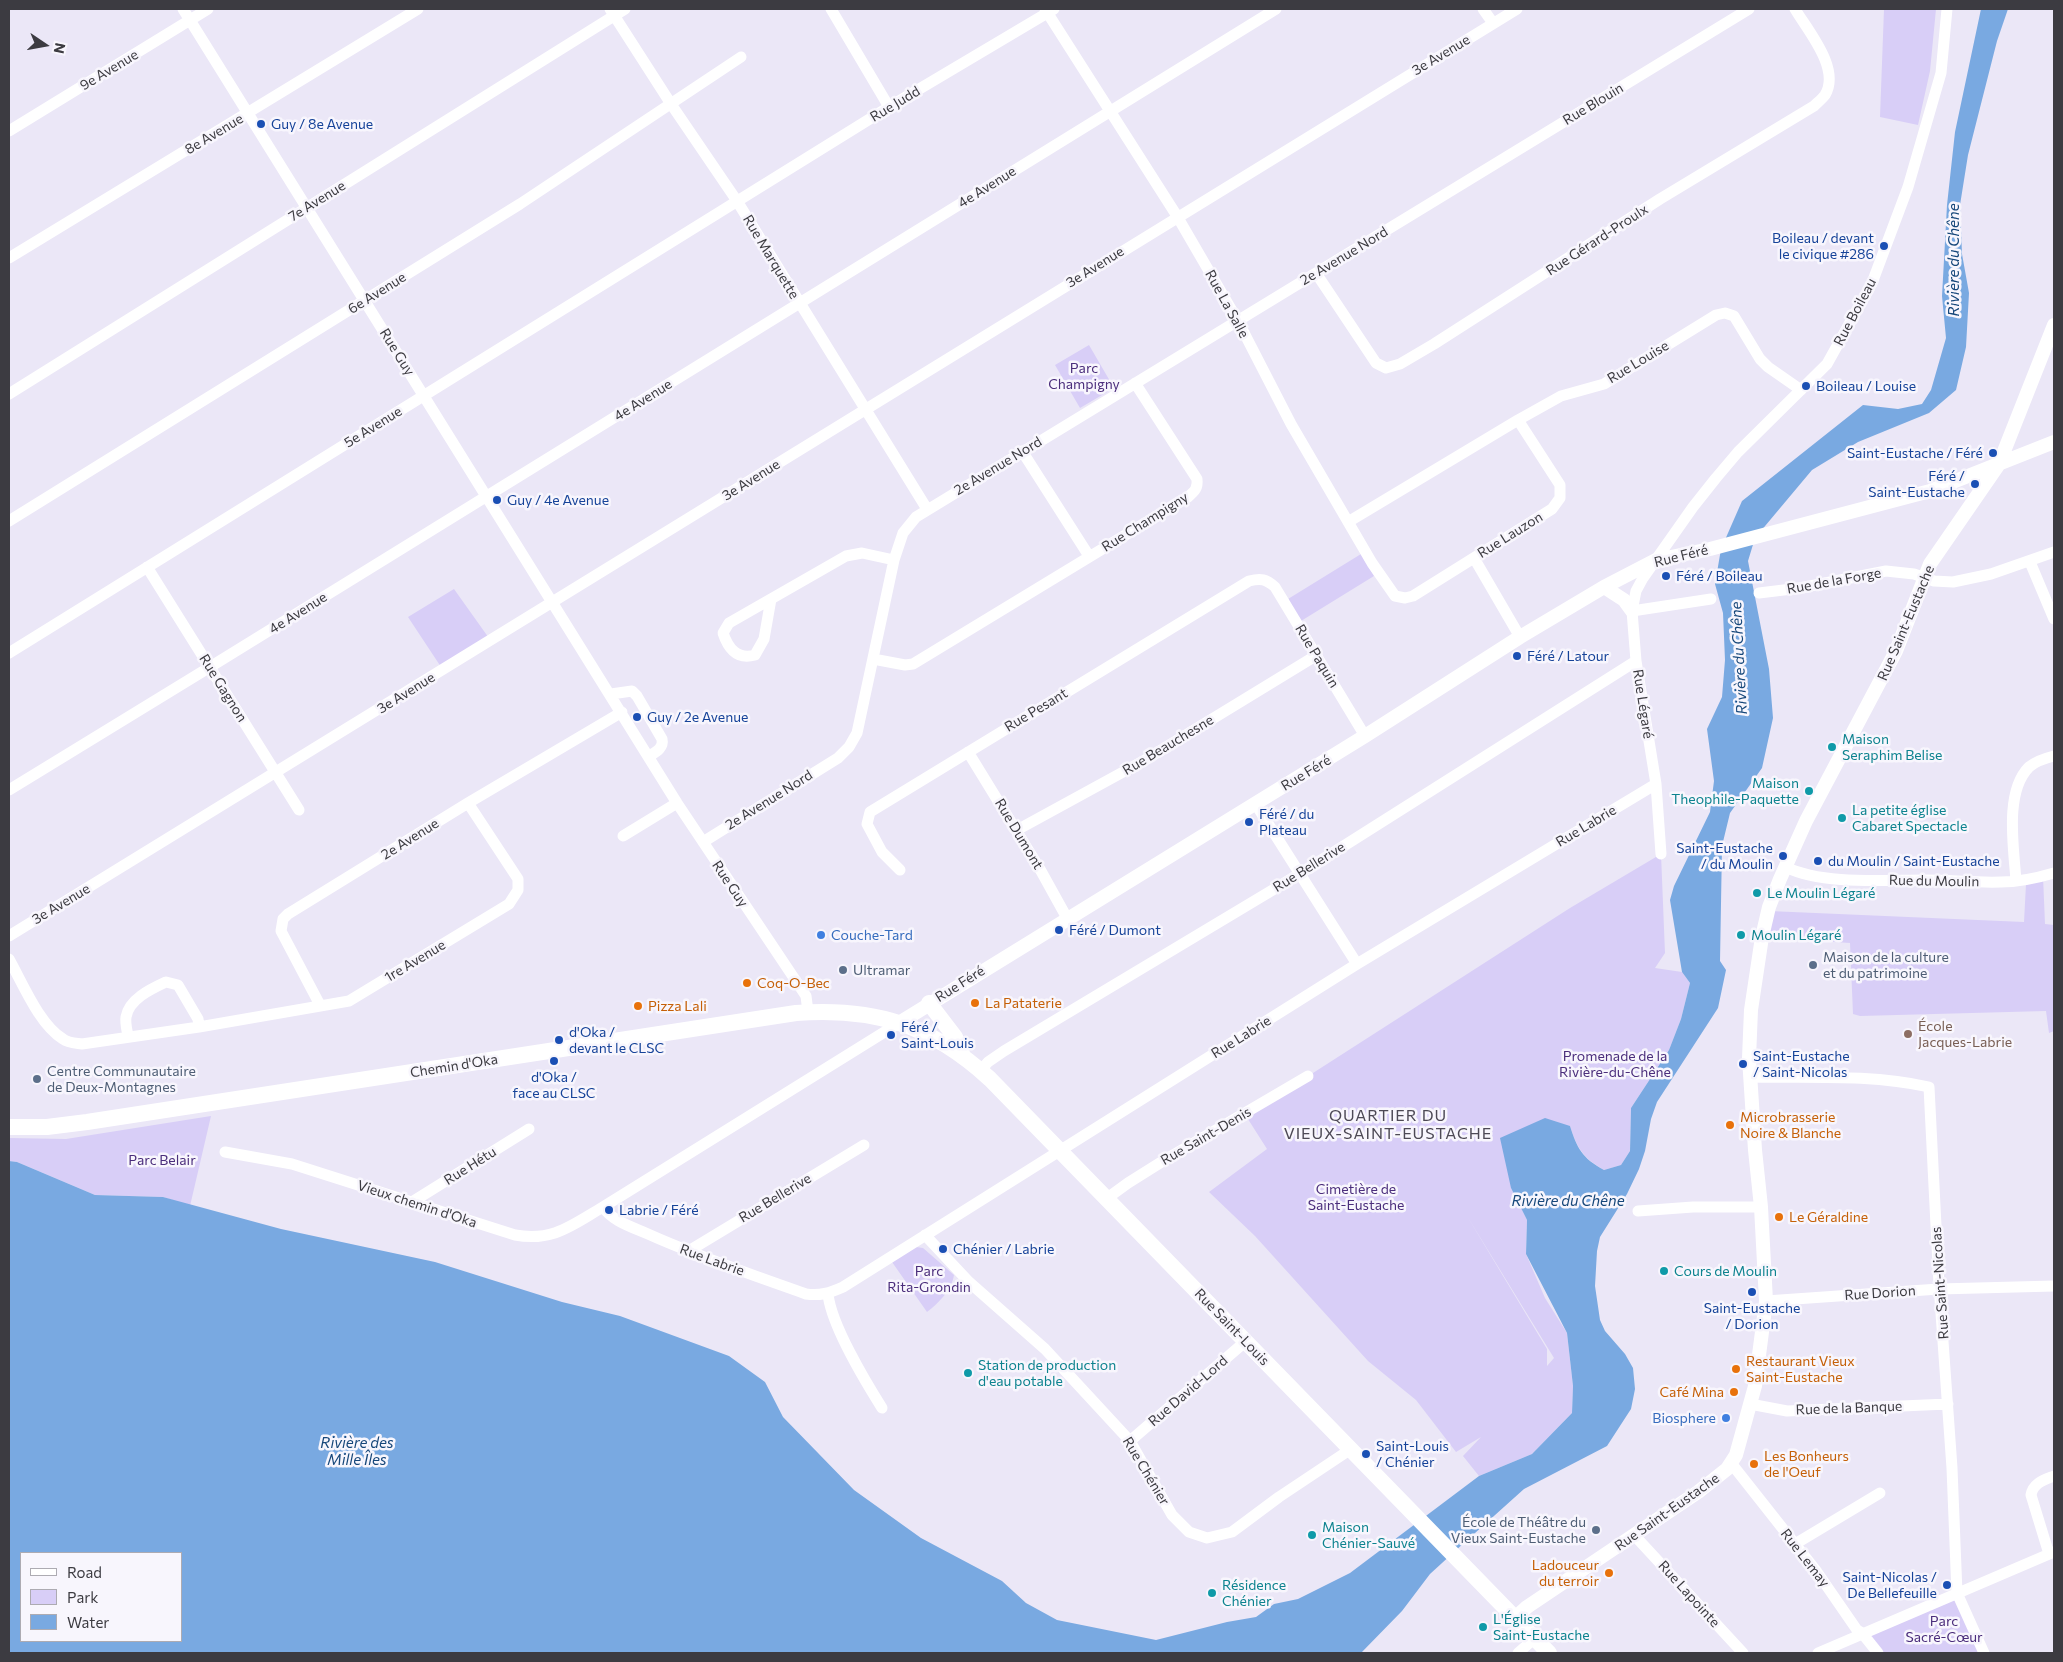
<!DOCTYPE html>
<html>
<head>
<meta charset="utf-8">
<style>
  body { margin:0 }
  #map { position:relative; width:2063px; height:1662px; overflow:hidden; background:#ebe7f7; font-family:Commissioner,sans-serif }
  canvas { display:block }
  .frame { position:absolute; inset:0; border:10px solid #3c3b41; pointer-events:none }
  .legend { position:absolute; left:20px; top:1552px; width:162px; height:90px; box-sizing:border-box; background:#f8f6fd; border:1px solid #adabb2; margin:0; padding:6px 9px; list-style:none; font-size:15px; color:#3c3b41 }
  .legend li { display:flex; align-items:center; gap:10px; height:25px }
  .legend b { width:25px; border:1px solid #adabb2 }
  .north { position:absolute; left:20px; top:20px; width:50px; height:50px; -webkit-text-stroke:4px #f8f6fd; paint-order:stroke; rotate:102deg; font-size:14px; font-weight:700; line-height:20px; text-align:center; color:#3c3b41 }
  .north::after { content:''; display:block; margin:auto; width:18px; height:22px; background:#3c3b41; clip-path:polygon(50% 0,100% 100%,50% 72%,0 100%) }
</style>
</head>
<body>
<div id="map">
<canvas width="2063" height="1662"></canvas>
<div class="frame"></div>
<ul class="legend">
<li><b style="height:6px;background:#fff"></b>Road</li>
<li><b style="height:14px;background:#d8cef7"></b>Park</li>
<li><b style="height:14px;background:#79a9e1"></b>Water</li>
</ul>
<div class="north">N</div>
</div>
<script>
const c = document.querySelector('canvas').getContext('2d');
c.lineJoin = 'round';
function fill(path, color) {
  c.fillStyle = color;
  c.fill(path, 'evenodd');
}
function strokePath(path, color, width, dash) {
  c.strokeStyle = color;
  c.lineWidth = width;
  c.lineCap = dash ? 'butt' : 'round';
  c.setLineDash(dash || []);
  c.stroke(path);
}
function label(font, color, halo, rows, align = 'center') {
  c.font = font + ' Commissioner,sans-serif';
  c.lineWidth = 5;
  c.setLineDash([]);
  c.textBaseline = 'middle';
  c.strokeStyle = halo;
  c.fillStyle = color;
  for (const [text, x, y, turn = 0] of rows) {
    c.save();
    c.translate(x, y);
    c.rotate((+turn || 0) * Math.PI / 180);
    c.textAlign = isNaN(turn) ? turn : align;
    if (halo) c.strokeText(text, 0, 0);
    c.fillText(text, 0, 0);
    c.restore();
  }
}
fill(new Path2D(`
  M 1884,9 L 1936,9 L 1930,71 L 1918,125 L 1880,117 Z
  M 1089,345 L 1114,388 L 1080,408 L 1055,365 Z
  M 1361,554 L 1374,576 L 1301,621 L 1288,599 Z
  M 454,589 L 491,641 L 443,670 L 408,617 Z
  M 1661,854 L 1665,953 L 1655,968 L 1682,972 L 1690,983 L 1681,1019 L 1669,1050 L 1631,1108 L 1630,1151 L 1621,1165 L 1604,1170 C 1583,1158 1577,1148 1570,1126 L 1511,1188 L 1527,1220 L 1526,1254 L 1545,1298 L 1567,1333 L 1573,1386 L 1572,1413 L 1532,1454 L 1479,1476 L 1463,1456 L 1481,1437 L 1456,1452 L 1416,1400 L 1368,1361 L 1255,1236 L 1209,1192 L 1267,1149 L 1246,1116 L 1570,908 ZM 1467,1216 L 1554,1358 L 1547,1366 L 1547,1349 Z
  M 2043,876 L 2045,924 L 2054,925 L 2054,1031 L 2049,1033 L 2046,1011 L 1860,1016 L 1853,1014 L 1850,943 L 1762,937 L 1769,911 L 2024,922 L 2026,884 Z
  M 211,1116 L 190,1206 L 163,1197 L 95,1195 L 17,1162 L 9,1161 L 9,1138 L 66,1139 Z
  M 916,1247 L 923,1248 L 954,1275 C 952,1289 939,1303 927,1312 L 892,1262 Z
  M 1957,1593 L 1984,1653 L 1878,1653 L 1862,1633 Z`), '#d8cef7');
fill(new Path2D(`
  M 1981,9 L 2008,9 L 1997,41 L 1968,155 L 1960,205 L 1962,254 L 1969,293 L 1966,347 L 1956,390 L 1929,413 L 1858,442 L 1812,470 L 1755,538 L 1748,561 L 1769,669 L 1773,718 L 1762,768 L 1730,813 L 1722,846 L 1720,961 L 1726,970 L 1718,1008 L 1657,1102 L 1651,1119 L 1645,1151 L 1639,1169 L 1627,1194 L 1600,1237 L 1597,1251 L 1595,1286 L 1600,1320 L 1605,1331 L 1625,1354 L 1633,1368 L 1635,1389 L 1631,1409 L 1607,1446 L 1524,1489 L 1465,1542 L 1430,1574 L 1402,1611 L 1361,1653 L 9,1653 L 9,1161 L 17,1162 L 95,1195 L 163,1197 L 281,1229 L 435,1262 L 562,1302 L 620,1316 L 729,1356 L 765,1382 L 783,1417 L 854,1490 L 921,1538 L 1002,1581 L 1026,1603 L 1057,1620 L 1156,1640 L 1227,1622 L 1256,1617 L 1274,1604 L 1298,1599 L 1350,1573 L 1479,1476 L 1532,1454 L 1572,1413 L 1573,1386 L 1567,1333 L 1526,1254 L 1527,1220 L 1511,1188 L 1500,1138 L 1545,1118 L 1570,1126 C 1577,1148 1582,1158 1604,1170 L 1621,1165 L 1630,1151 L 1631,1108 L 1669,1050 L 1681,1019 L 1690,983 L 1682,972 L 1670,900 L 1674,886 L 1710,812 L 1714,781 L 1707,729 L 1722,697 L 1725,660 L 1723,613 L 1715,584 L 1721,549 L 1742,501 L 1863,405 L 1898,409 L 1922,404 L 1931,390 L 1946,338 L 1942,296 L 1947,205 L 1955,132 ZM 21,1553 L 181,1553 L 181,1641 L 21,1641 Z`), '#79a9e1');
strokePath(new Path2D(`
  M 183,9 L 677,803 L 806,996 L 808,1012
  M 610,9 L 671,104 L 737,201 L 927,509
  M 831,9 L 889,107
  M 1045,9 L 1177,216 L 1238,321 L 1291,424 L 1372,563 L 1395,596 L 1405,598 L 1413,596 L 1552,509 L 1560,498 L 1560,485 L 1518,420
  M 1483,9 L 1493,23
  M 9,131 L 208,9
  M 9,258 L 418,9
  M 1316,273 L 1376,363 L 1386,368 L 1400,364 L 1434,344 L 1660,199 L 1814,106 C 1817,103 1822,99 1825,95 C 1841,69 1808,31 1795,9
  M 9,394 L 625,9
  M 1022,451 L 1089,556
  M 9,521 L 520,204 L 741,57
  M 1348,522 L 1518,420 L 1561,396 L 1604,384 L 1716,315 L 1725,313 L 1734,316 L 1760,359 L 1768,367 L 1801,390
  M 1474,558 L 1520,637
  M 2030,562 L 2054,619
  M 147,567 L 299,810
  M 1759,593 L 1800,588 L 1886,571 L 1914,574 L 1934,581 L 1953,582 L 1991,574 L 2054,552
  M 771,599 L 764,639 L 755,655 C 737,660 728,648 723,633 L 729,623 L 846,556 L 862,553 L 894,560
  M 1632,611 L 1711,599
  M 9,653 L 889,107 L 1054,9
  M 873,659 L 905,665 L 913,664 L 1188,497 C 1195,491 1198,488 1197,479 L 1135,383
  M 611,694 L 632,691 L 637,696 L 662,739 C 664,748 656,752 649,756
  M 968,752 L 1041,871 L 1067,918
  M 9,790 L 210,667 L 1276,9
  M 1255,803 L 1357,964
  M 1017,830 L 1145,760 L 1317,655
  M 623,836 L 677,803
  M 703,842 L 838,758 L 849,747 L 857,733 L 894,560 L 903,533 L 916,517 L 1749,9
  M 1661,854 L 1656,784 L 1636,661 L 1632,611 L 1636,591 L 1643,578 L 1693,507 L 1716,478 L 1738,452 L 1827,364 L 1872,283 L 1908,187 L 1941,73 L 1947,9
  M 1785,867 C 1824,885 1882,880 1925,880 C 1950,880 1976,883 2001,882 C 2019,882 2037,878 2054,873
  M 900,870 L 882,852 L 867,824 L 870,812 L 1249,581 C 1261,578 1266,579 1275,587 L 1365,736
  M 2016,881 C 2014,849 2004,792 2029,767 C 2036,761 2046,758 2054,756
  M 9,936 L 1517,9
  M 9,959 C 23,984 39,1024 63,1039 C 68,1043 75,1043 82,1044 L 199,1027 L 349,1001 L 509,904 L 518,890 L 518,879 L 468,803
  M 320,1005 L 281,931 L 283,919 L 288,914 L 468,803 L 622,712
  M 128,1036 C 127,1030 125,1023 126,1017 C 129,999 151,989 166,982 L 178,985 L 198,1019 L 199,1027
  M 981,1070 L 988,1062 L 1004,1051 L 1301,873 L 1636,661
  M 1750,1077 C 1810,1078 1871,1074 1929,1087 L 1939,1285 L 1952,1468 L 1957,1593 L 1984,1653
  M 225,1152 L 292,1164 L 515,1235 C 553,1242 572,1225 603,1207 L 899,1023
  M 1106,1199 L 1128,1183 L 1163,1161 L 1308,1076
  M 412,1202 L 529,1129
  M 603,1207 C 612,1221 632,1227 648,1234 C 699,1257 753,1275 806,1294 C 820,1296 830,1293 843,1287 L 1357,964 L 1656,784
  M 1638,1211 L 1693,1207 L 1761,1207
  M 925,1235 L 969,1282 L 1045,1349 L 1130,1441 L 1172,1515 L 1189,1532 L 1207,1538 L 1232,1532 L 1279,1497 L 1351,1449
  M 687,1252 L 864,1145
  M 828,1294 C 831,1324 865,1381 882,1408
  M 1766,1301 L 1939,1289 L 2054,1286
  M 1750,1404 L 1787,1411 L 1948,1404
  M 1130,1441 L 1246,1341
  M 1731,1463 L 1817,1572 L 1857,1630 L 1862,1633 L 1878,1653
  M 1635,1536 L 1743,1653
  M 1795,1544 L 1880,1493
  M 2049,1554 L 2031,1495 C 2033,1483 2044,1480 2054,1476
  M 1518,1653 L 1535,1638
  M 1818,1653 L 2054,1552`), '#fff', 11);
strokePath(new Path2D(`
  M 1604,587 L 1624,600 L 1632,611
  M 899,1023 L 1365,736 L 1520,637 L 1604,587 L 1656,560 L 1710,549 L 1930,491 L 2054,442
  M 1515,1618 L 1527,1607 L 1698,1492 L 1727,1469 L 1736,1455 L 1755,1386 L 1766,1301 L 1761,1207 L 1755,1150 L 1749,1058 L 1751,1010 L 1762,937 L 1769,907 L 1780,879 L 1806,821 L 1896,651 L 1930,564 L 1999,464 L 2054,325`), '#fff', 14);
strokePath(new Path2D(`
  M 929,1003 L 955,1037 L 963,1056
  M 9,1127 L 47,1127 L 87,1122 L 796,1013 C 875,1007 931,1025 990,1079 L 1549,1653`), '#fff', 16);
for (const [x, y, r, color] of [
  [261,124,5,"#1a4fb4"],
  [1884,246,5,"#1a4fb4"],
  [1806,386,5,"#1a4fb4"],
  [1993,453,5,"#1a4fb4"],
  [1975,484,5,"#1a4fb4"],
  [497,500,5,"#1a4fb4"],
  [1666,576,5,"#1a4fb4"],
  [1517,656,5,"#1a4fb4"],
  [637,717,5,"#1a4fb4"],
  [1832,747,5,"#0f9aa8"],
  [1809,791,5,"#0f9aa8"],
  [1842,818,5,"#0f9aa8"],
  [1249,822,5,"#1a4fb4"],
  [1783,856,5,"#1a4fb4"],
  [1818,861,5,"#1a4fb4"],
  [1757,893,5,"#0f9aa8"],
  [1059,930,5,"#1a4fb4"],
  [821,935,5,"#3f7fe0"],
  [1741,935,5,"#0f9aa8"],
  [1813,965,5,"#5c6f8a"],
  [843,970,5,"#5c6f8a"],
  [747,983,5,"#e8710a"],
  [975,1003,5,"#e8710a"],
  [638,1006,5,"#e8710a"],
  [1908,1034,5,"#8d6e63"],
  [891,1035,5,"#1a4fb4"],
  [559,1040,5,"#1a4fb4"],
  [554,1061,5,"#1a4fb4"],
  [1743,1064,5,"#1a4fb4"],
  [37,1079,5,"#5c6f8a"],
  [1730,1125,5,"#e8710a"],
  [609,1210,5,"#1a4fb4"],
  [1779,1217,5,"#e8710a"],
  [943,1249,5,"#1a4fb4"],
  [1664,1271,5,"#0f9aa8"],
  [1752,1292,5,"#1a4fb4"],
  [1736,1369,5,"#e8710a"],
  [968,1373,5,"#0f9aa8"],
  [1734,1392,5,"#e8710a"],
  [1726,1418,5,"#3f7fe0"],
  [1366,1454,5,"#1a4fb4"],
  [1754,1464,5,"#e8710a"],
  [1596,1530,5,"#5c6f8a"],
  [1312,1535,5,"#0f9aa8"],
  [1609,1573,5,"#e8710a"],
  [1947,1585,5,"#1a4fb4"],
  [1212,1593,5,"#0f9aa8"],
  [1483,1627,5,"#0f9aa8"]
]) {
  const dot = new Path2D();
  dot.arc(x, y, r, 0, 2 * Math.PI);
  c.fillStyle = color;
  c.fill(dot);
  strokePath(dot, '#f8f6fd', 2);
}
label('14px', '#3c3b41', '#f8f6fd', [
  ["3e Avenue",1441,55,-31],
  ["9e Avenue",109,70,-31],
  ["Rue Judd",895,104,-31],
  ["Rue Blouin",1593,104,-31],
  ["8e Avenue",214,134,-31],
  ["4e Avenue",987,187,-32],
  ["7e Avenue",317,201,-32],
  ["Rue Gérard-Proulx",1597,240,-33],
  ["2e Avenue Nord",1344,256,-31],
  ["Rue Marquette",771,257,59],
  ["3e Avenue",1095,267,-32],
  ["6e Avenue",377,293,-32],
  ["Rue La Salle",1227,304,61],
  ["Rue Boileau",1855,312,-62],
  ["Rue Guy",397,352,58],
  ["Rue Louise",1638,362,-31],
  ["4e Avenue",643,400,-32],
  ["5e Avenue",373,427,-32],
  ["2e Avenue Nord",998,466,-31],
  ["3e Avenue",751,480,-32],
  ["Rue Champigny",1145,522,-32],
  ["Rue Lauzon",1510,535,-32],
  ["Rue Féré",1681,556,-14],
  ["Rue de la Forge",1834,581,-10],
  ["4e Avenue",298,613,-32],
  ["Rue Saint-Eustache",1906,623,-67],
  ["Rue Paquin",1317,656,59],
  ["Rue Gagnon",223,688,58],
  ["3e Avenue",406,693,-32],
  ["Rue Légaré",1643,704,81],
  ["Rue Pesant",1036,710,-31],
  ["Rue Beauchesne",1168,745,-31],
  ["Rue Féré",1306,773,-31],
  ["2e Avenue Nord",769,800,-32],
  ["Rue Labrie",1586,826,-31],
  ["Rue Dumont",1019,834,59],
  ["2e Avenue",410,839,-32],
  ["Rue Bellerive",1309,867,-32],
  ["Rue du Moulin",1934,881,1],
  ["Rue Guy",730,884,56],
  ["3e Avenue",61,904,-31],
  ["1re Avenue",415,961,-31],
  ["Rue Féré",960,984,-32],
  ["Rue Labrie",1241,1037,-32],
  ["Chemin d'Oka",454,1066,-9],
  ["Rue Saint-Denis",1206,1136,-30],
  ["Rue Hétu",470,1166,-32],
  ["Rue Bellerive",775,1198,-31],
  ["Vieux chemin d'Oka",417,1204,18],
  ["Rue Labrie",712,1260,20],
  ["Rue Saint-Nicolas",1940,1283,-94],
  ["Rue Dorion",1880,1293,-4],
  ["Rue Saint-Louis",1232,1327,46],
  ["Rue David-Lord",1188,1391,-41],
  ["Rue de la Banque",1849,1408,-2],
  ["Rue Chénier",1146,1471,59],
  ["Rue Saint-Eustache",1667,1512,-35],
  ["Rue Lemay",1805,1558,52],
  ["Rue Lapointe",1689,1594,48]
]);
label('14px', '#164399', '#f8f6fd', [
  ["Guy / 8e Avenue",271,124],
  ["Boileau / devant",1874,238,"right"],
  ["le civique #286",1874,254,"right"],
  ["Boileau / Louise",1816,386],
  ["Saint-Eustache / Féré",1983,453,"right"],
  ["Féré /",1965,476,"right"],
  ["Saint-Eustache",1965,492,"right"],
  ["Guy / 4e Avenue",507,500],
  ["Féré / Boileau",1676,576],
  ["Féré / Latour",1527,656],
  ["Guy / 2e Avenue",647,717],
  ["Féré / du",1259,814],
  ["Plateau",1259,830],
  ["Saint-Eustache",1773,848,"right"],
  ["/ du Moulin",1773,864,"right"],
  ["du Moulin / Saint-Eustache",1828,861],
  ["Féré / Dumont",1069,930],
  ["Féré /",901,1027],
  ["Saint-Louis",901,1043],
  ["d'Oka /",569,1032],
  ["devant le CLSC",569,1048],
  ["Saint-Eustache",1753,1056],
  ["/ Saint-Nicolas",1753,1072],
  ["d'Oka /",554,1077,"center"],
  ["face au CLSC",554,1093,"center"],
  ["Labrie / Féré",619,1210],
  ["Chénier / Labrie",953,1249],
  ["Saint-Eustache",1752,1308,"center"],
  ["/ Dorion",1752,1324,"center"],
  ["Saint-Louis",1376,1446],
  ["/ Chénier",1376,1462],
  ["Saint-Nicolas /",1937,1577,"right"],
  ["De Bellefeuille",1937,1593,"right"]
], 'left');
label('14px', '#4b2e7c', '#f8f6fd', [
  ["Parc",1084,368],
  ["Champigny",1084,384],
  ["Promenade de la",1615,1056],
  ["Rivière-du-Chêne",1615,1072],
  ["Parc Belair",162,1160],
  ["Cimetière de",1356,1189],
  ["Saint-Eustache",1356,1205],
  ["Parc",929,1271],
  ["Rita-Grondin",929,1287],
  ["Parc",1944,1621],
  ["Sacré-Cœur",1944,1637]
]);
label('14px', '#0d838f', '#f8f6fd', [
  ["Maison",1842,739],
  ["Seraphim Belise",1842,755],
  ["Maison",1799,783,"right"],
  ["Theophile-Paquette",1799,799,"right"],
  ["La petite église",1852,810],
  ["Cabaret Spectacle",1852,826],
  ["Le Moulin Légaré",1767,893],
  ["Moulin Légaré",1751,935],
  ["Cours de Moulin",1674,1271],
  ["Station de production",978,1365],
  ["d'eau potable",978,1381],
  ["Maison",1322,1527],
  ["Chénier-Sauvé",1322,1543],
  ["Résidence",1222,1585],
  ["Chénier",1222,1601],
  ["L'Église",1493,1619],
  ["Saint-Eustache",1493,1635]
], 'left');
label('14px', '#366cbe', '#f8f6fd', [
  ["Couche-Tard",831,935],
  ["Biosphere",1716,1418,"right"]
], 'left');
label('14px', '#4e5e75', '#f8f6fd', [
  ["Maison de la culture",1823,957],
  ["et du patrimoine",1823,973],
  ["Ultramar",853,970],
  ["Centre Communautaire",47,1071],
  ["de Deux-Montagnes",47,1087],
  ["École de Théâtre du",1586,1522,"right"],
  ["Vieux Saint-Eustache",1586,1538,"right"]
], 'left');
label('14px', '#c56008', '#f8f6fd', [
  ["Coq-O-Bec",757,983],
  ["La Pataterie",985,1003],
  ["Pizza Lali",648,1006],
  ["Microbrasserie",1740,1117],
  ["Noire & Blanche",1740,1133],
  ["Le Géraldine",1789,1217],
  ["Restaurant Vieux",1746,1361],
  ["Saint-Eustache",1746,1377],
  ["Café Mina",1724,1392,"right"],
  ["Les Bonheurs",1764,1456],
  ["de l'Oeuf",1764,1472],
  ["Ladouceur",1599,1565,"right"],
  ["du terroir",1599,1581,"right"]
], 'left');
label('14px', '#785e54', '#f8f6fd', [
  ["École",1918,1026],
  ["Jacques-Labrie",1918,1042]
], 'left');
label('italic 15px', '#16477a', '#f8f6fd', [
  ["Rivière du Chêne",1954,260,-90],
  ["Rivière du Chêne",1739,658,-93],
  ["Rivière du Chêne",1568,1201],
  ["Rivière des",357,1443],
  ["Mille Îles",357,1460]
]);
c.letterSpacing = '1px';
label('16px', '#4d4956', '#f8f6fd', [
  ["QUARTIER DU",1388,1116],
  ["VIEUX-SAINT-EUSTACHE",1388,1134]
]);
c.letterSpacing = '0px';
</script>
</body>
</html>
